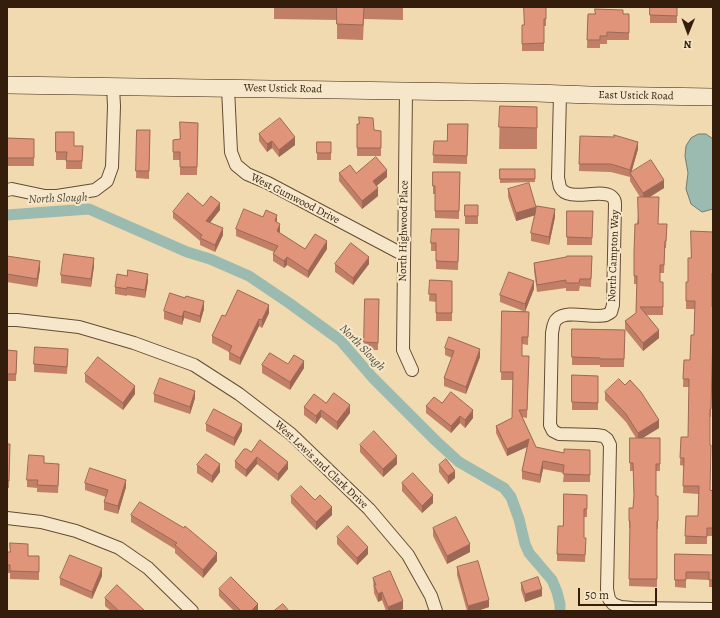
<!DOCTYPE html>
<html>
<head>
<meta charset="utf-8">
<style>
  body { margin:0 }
  #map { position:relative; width:720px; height:618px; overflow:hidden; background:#f1daaf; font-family:Alegreya,serif }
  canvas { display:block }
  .frame { position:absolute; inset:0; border:8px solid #341e0b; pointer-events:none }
  .north { position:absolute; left:668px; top:12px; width:40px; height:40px; -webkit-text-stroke:3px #f6e7cb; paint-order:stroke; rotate:181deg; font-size:11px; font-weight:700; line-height:16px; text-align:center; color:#341e0b }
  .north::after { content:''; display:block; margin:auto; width:14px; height:18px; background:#341e0b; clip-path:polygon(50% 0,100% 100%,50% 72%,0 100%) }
  .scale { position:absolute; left:578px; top:588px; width:79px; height:18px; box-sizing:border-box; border:2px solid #341e0b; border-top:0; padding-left:5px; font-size:12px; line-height:14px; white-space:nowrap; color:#341e0b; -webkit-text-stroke:3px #f6e7cb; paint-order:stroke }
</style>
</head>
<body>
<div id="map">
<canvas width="720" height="618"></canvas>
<div class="frame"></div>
<div class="north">N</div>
<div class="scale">50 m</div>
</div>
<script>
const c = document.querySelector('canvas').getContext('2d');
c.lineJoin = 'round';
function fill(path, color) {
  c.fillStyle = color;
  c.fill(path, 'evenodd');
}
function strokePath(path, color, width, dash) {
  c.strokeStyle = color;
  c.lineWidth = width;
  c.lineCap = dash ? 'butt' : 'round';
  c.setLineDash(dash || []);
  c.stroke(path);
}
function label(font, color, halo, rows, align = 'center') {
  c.font = font + ' Alegreya,serif';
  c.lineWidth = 4;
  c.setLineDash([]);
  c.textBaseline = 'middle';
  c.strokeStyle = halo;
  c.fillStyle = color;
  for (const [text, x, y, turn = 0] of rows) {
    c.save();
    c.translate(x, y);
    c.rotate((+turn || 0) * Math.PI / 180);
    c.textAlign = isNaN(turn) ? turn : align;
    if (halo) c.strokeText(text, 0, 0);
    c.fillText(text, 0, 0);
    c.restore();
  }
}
const water = new Path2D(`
  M 699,134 L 706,134 L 713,139 L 713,209 L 702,212 L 691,204 L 686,189 L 688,173 L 685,156 L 686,146 L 691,138 Z`);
fill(water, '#9bbab0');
strokePath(water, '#727c6e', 1);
strokePath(new Path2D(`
  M 7,215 L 89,209 L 187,252 L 210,259 L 249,276 L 289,303 L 340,340 L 373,378 L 436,441 L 459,462 L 504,488 L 511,497 L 519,519 L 525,544 L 529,553 L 552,580 L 557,592 L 560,604 L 560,611`), '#9bbab0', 11);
const minor = new Path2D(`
  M 228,88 L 231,152 L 236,165 L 247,174 L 268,183 L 404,255
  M 406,91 L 403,350 L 412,370
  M 560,94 L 558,178 C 559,181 559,184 560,187 C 568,204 604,186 613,198 C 614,199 615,202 615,204 L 613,305 L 611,312 C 610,313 608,314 606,315 C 593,319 567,309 557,319 C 553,322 553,329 552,333 L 550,425 L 553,431 L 559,434 L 596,435 L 603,436 L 607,439 L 610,445 L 607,589 L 609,599 L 613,604 L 621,607 L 633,608 L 713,609
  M 7,190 L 12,189 L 45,196 L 57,196 L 95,190 L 107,181 L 112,167 L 114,106 L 113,87
  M 7,320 L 17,320 L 79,327 L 134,343 L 194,365 L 239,394 L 291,434 L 369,509 L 408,555 L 431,596 L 436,611
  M 7,518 L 41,522 L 76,531 L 119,548 L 148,568 L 192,611`);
const secondary = new Path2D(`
  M 7,85 L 536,93 L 590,95 L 713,97`);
strokePath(minor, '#634d34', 14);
strokePath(secondary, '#341e0b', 18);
strokePath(minor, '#f6e7cb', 12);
strokePath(secondary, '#f6e7cb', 17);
fill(new Path2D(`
  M 7,7 L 45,7 L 45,8 L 7,8 Z
  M 274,7 L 403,7 L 403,20 L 364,19 L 363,40 L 337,39 L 337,20 L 274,19 Z
  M 544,7 L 546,7 L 546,26 L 544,26 L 544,51 L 522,51 L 522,25 L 524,25 Z
  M 650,7 L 677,7 L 677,23 L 650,23 Z
  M 588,14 L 629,14 L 629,40 L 607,40 L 607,44 L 600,44 L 600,48 L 587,48 Z
  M 500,106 L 537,107 L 537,149 L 499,149 Z
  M 198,123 L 197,175 L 180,175 L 180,160 L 173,160 L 173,140 L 180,139 Z
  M 357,124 L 374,130 L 381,131 L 381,156 L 357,156 Z
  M 468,124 L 467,164 L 433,163 L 434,141 L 447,141 Z
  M 137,130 L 150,130 L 149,179 L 136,178 Z
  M 56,132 L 74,146 L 83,146 L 82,169 L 66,169 L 66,160 L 56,160 Z
  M 259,134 L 295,145 L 279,157 L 272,148 L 267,152 L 259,141 Z
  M 580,136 L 638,149 L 631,173 L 664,188 L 650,197 L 658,224 L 667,224 L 666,248 L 665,248 L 664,273 L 660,273 L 660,282 L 663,282 L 663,315 L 646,315 L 659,338 L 643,351 L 625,329 L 625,321 L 636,313 L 637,284 L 634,284 L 634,252 L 640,197 L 630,181 L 630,174 L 630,177 L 611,172 L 579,171 Z
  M 7,138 L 34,139 L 34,166 L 7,166 Z
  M 317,142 L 331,142 L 331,160 L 317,160 Z
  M 500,169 L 535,169 L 535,182 L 500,183 Z
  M 433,172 L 460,172 L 459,219 L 435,218 L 435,194 L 433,194 Z
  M 339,173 L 356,173 L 387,177 L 376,186 L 378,196 L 362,209 L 339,181 Z
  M 508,189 L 536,210 L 555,217 L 549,245 L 531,241 L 531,233 L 535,215 L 516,221 L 508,197 Z
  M 465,205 L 478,205 L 478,224 L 465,224 Z
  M 203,206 L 220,210 L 210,223 L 223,235 L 215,252 L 200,245 L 200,241 L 173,218 L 173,212 Z
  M 567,211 L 593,211 L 592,245 L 567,245 Z
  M 263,217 L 277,223 L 280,231 L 280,233 L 305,249 L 327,249 L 308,278 L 287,265 L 284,268 L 273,261 L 273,254 L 274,252 L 236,236 L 236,229 Z
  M 459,229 L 458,270 L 436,269 L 436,251 L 431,251 L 431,243 Z
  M 713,232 L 713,281 L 712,281 L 712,307 L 711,417 L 710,417 L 710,490 L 713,491 L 713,536 L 707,536 L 707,544 L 685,544 L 686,516 L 698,516 L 699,494 L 683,493 L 684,466 L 680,465 L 681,437 L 688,437 L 689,387 L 683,387 L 684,360 L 690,360 L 694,335 L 695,309 L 686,309 L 686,301 L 688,282 L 691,258 Z
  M 7,256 L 40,269 L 37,287 L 7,282 Z
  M 592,256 L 591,287 L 580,286 L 579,291 L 566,291 L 566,288 L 537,292 L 534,271 L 534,263 Z
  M 335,264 L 369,264 L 353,285 L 335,272 Z
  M 94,266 L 91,287 L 61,283 L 61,275 Z
  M 430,280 L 452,281 L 452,321 L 436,321 L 436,302 L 429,301 Z
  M 148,281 L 145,298 L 127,295 L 127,296 L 115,294 L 115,287 Z
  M 534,289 L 525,311 L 529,312 L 528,345 L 522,344 L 522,356 L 529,363 L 527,418 L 522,417 L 536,447 L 564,453 L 590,450 L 590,482 L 563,482 L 564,473 L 543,469 L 540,483 L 522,479 L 522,471 L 527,447 L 507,456 L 496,433 L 496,426 L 512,418 L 513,380 L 501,380 L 502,311 L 523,311 L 500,302 L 500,295 Z
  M 365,299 L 379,299 L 378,350 L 364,350 Z
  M 204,309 L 200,323 L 184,318 L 182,325 L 164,319 L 164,311 Z
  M 269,313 L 262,328 L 259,326 L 240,365 L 229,360 L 229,352 L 212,343 L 212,336 L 225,316 Z
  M 572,329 L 625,330 L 624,367 L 600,367 L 600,365 L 572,365 Z
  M 445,348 L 480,357 L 466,394 L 444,386 L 444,378 L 452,358 L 445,355 Z
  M 7,350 L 17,351 L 16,381 L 7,381 Z
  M 68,357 L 67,374 L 34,372 L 34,364 Z
  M 288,364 L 304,368 L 290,390 L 262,373 L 262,365 Z
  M 85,374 L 135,394 L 123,410 L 85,382 Z
  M 572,375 L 598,376 L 598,410 L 572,410 Z
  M 605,392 L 659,428 L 642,438 L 660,438 L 660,471 L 656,471 L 656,496 L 658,496 L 658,529 L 657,529 L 657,587 L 629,586 L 630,528 L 629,528 L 629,508 L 633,508 L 634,497 L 633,471 L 630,471 L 630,438 L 636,438 L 626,422 L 605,400 Z
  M 154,394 L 195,398 L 190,414 L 154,402 Z
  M 326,403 L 350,413 L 337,430 L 321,417 L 316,424 L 304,415 L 304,407 Z
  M 442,403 L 473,418 L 465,428 L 460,423 L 451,433 L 426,413 L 426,406 Z
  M 206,424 L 242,431 L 234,446 L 206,431 Z
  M 7,444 L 10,444 L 9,488 L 7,488 Z
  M 360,445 L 397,464 L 383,477 L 360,452 Z
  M 251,452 L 288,469 L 278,481 L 257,464 L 246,477 L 235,468 L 235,461 Z
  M 44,463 L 59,472 L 58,493 L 37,492 L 37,488 L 27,487 L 27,480 Z
  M 197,465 L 220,472 L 212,483 L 197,473 Z
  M 439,465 L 455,478 L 448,484 L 439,472 Z
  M 85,483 L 126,487 L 118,514 L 104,510 L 104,502 L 106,497 L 85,490 Z
  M 402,483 L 433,503 L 422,513 L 402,491 Z
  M 587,495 L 587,517 L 584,517 L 584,538 L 586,545 L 585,562 L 557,561 L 557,554 L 563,526 Z
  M 291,496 L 315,500 L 332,515 L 316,530 L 291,503 Z
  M 131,515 L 217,561 L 203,578 L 175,553 L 175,549 L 131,522 Z
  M 433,528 L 470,552 L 447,564 L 433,536 Z
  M 337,537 L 368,554 L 357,565 L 337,544 Z
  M 7,552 L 28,556 L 39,556 L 39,580 L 10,579 L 10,573 L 7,573 Z
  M 675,554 L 713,555 L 713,587 L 709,587 L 709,580 L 686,579 L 686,588 L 675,587 Z
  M 457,567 L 489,607 L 477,611 L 467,611 L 457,575 Z
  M 102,576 L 92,599 L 60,585 L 60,578 Z
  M 373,578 L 403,609 L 398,611 L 386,611 L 382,600 L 378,602 L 374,593 Z
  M 521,583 L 542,596 L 525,602 L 521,590 Z
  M 219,589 L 258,611 L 234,611 L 219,596 Z
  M 105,598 L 145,611 L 111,611 L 105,606 Z`), '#c17f68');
fill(new Path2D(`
  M 295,137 L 295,145 L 279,157 L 279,150 Z
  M 272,141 L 272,148 L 267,152 L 267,144 Z
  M 638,142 L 638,149 L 630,177 L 630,170 Z
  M 387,170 L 387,177 L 373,189 L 373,181 Z
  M 664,180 L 664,188 L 643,201 L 643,193 Z
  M 378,188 L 378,196 L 362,209 L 362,201 Z
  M 220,203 L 220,210 L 206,227 L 206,221 Z
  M 536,207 L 536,215 L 516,221 L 516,213 Z
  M 555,209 L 555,217 L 549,245 L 549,237 Z
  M 277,215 L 277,222 L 275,221 Z
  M 280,224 L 280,231 L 277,239 L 277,231 Z
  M 223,228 L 223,235 L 215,252 L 215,245 Z
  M 327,241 L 327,249 L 308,278 L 308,271 Z
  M 287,257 L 287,265 L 284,268 L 284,261 Z
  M 369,257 L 369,264 L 353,285 L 353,278 Z
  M 94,258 L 94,266 L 91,287 L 91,279 Z
  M 40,261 L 40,269 L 37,287 L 37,279 Z
  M 148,274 L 148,281 L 145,298 L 145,290 Z
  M 534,281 L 534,289 L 525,312 L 525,304 Z
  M 204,301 L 204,309 L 200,323 L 200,316 Z
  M 269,305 L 269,313 L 262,328 L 262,320 Z
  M 184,311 L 184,318 L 182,325 L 182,317 Z
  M 259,319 L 259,326 L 240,365 L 240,358 Z
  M 659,330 L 659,338 L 643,351 L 643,343 Z
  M 480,349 L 480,357 L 466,394 L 466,387 Z
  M 304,361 L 304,368 L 290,390 L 290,382 Z
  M 135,386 L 135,394 L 123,410 L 123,403 Z
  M 195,391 L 195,398 L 190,414 L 190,407 Z
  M 350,405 L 350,413 L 337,430 L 337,422 Z
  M 321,410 L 321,417 L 316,424 L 316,416 Z
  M 473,410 L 473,418 L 465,428 L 465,420 Z
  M 460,416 L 460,423 L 451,433 L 451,426 Z
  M 659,420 L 659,428 L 638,441 L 638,433 Z
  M 242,424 L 242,431 L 234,446 L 234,438 Z
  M 529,439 L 529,446 L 507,456 L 507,449 Z
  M 397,456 L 397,464 L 383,477 L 383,469 Z
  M 257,457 L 257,464 L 246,477 L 246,470 Z
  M 543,461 L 543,469 L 540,483 L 540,475 Z
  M 288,462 L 288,469 L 278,481 L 278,474 Z
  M 220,464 L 220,472 L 212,483 L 212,476 Z
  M 455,471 L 455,478 L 448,484 L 448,476 Z
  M 126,480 L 126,487 L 118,514 L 118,506 Z
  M 433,495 L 433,503 L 422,513 L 422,506 Z
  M 332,507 L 332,515 L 316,530 L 316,522 Z
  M 470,544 L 470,552 L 447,564 L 447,556 Z
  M 368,547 L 368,554 L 357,565 L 357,558 Z
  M 217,553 L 217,561 L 203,578 L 203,570 Z
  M 102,568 L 102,576 L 92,599 L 92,592 Z
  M 542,589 L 542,596 L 525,602 L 525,594 Z
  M 382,592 L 382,600 L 378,602 L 378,594 Z
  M 489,600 L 489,607 L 477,611 L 468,611 L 468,606 Z
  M 403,601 L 403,609 L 398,611 L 388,611 L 388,607 Z
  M 258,604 L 258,611 L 251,611 Z`), '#9d6855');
const building = new Path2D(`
  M 337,7 L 364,7 L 363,25 L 337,24 Z
  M 524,7 L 546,7 L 546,19 L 544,19 L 544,43 L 522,44 L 522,25 L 524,25 Z
  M 650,7 L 677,7 L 677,16 L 650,15 Z
  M 595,9 L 623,10 L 623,14 L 629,14 L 629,33 L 607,32 L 607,36 L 600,36 L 600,40 L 587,40 L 588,14 L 595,14 Z
  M 500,106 L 537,107 L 537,128 L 499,127 Z
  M 359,117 L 373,118 L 374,130 L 381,131 L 381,148 L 357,148 L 357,124 L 359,124 Z
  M 280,118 L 295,137 L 279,150 L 272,141 L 267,144 L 259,134 Z
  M 180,122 L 198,123 L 197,167 L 180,167 L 180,152 L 173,152 L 173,140 L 180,139 Z
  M 448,124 L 468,124 L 467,156 L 433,155 L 434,141 L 447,141 Z
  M 137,130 L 150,130 L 149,171 L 136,171 Z
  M 56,132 L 74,132 L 74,146 L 83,146 L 82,161 L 66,161 L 67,152 L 56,152 Z
  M 614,135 L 638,142 L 630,170 L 611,164 L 579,164 L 580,136 L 614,137 Z
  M 7,138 L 34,139 L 34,158 L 7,158 Z
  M 317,142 L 331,142 L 331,153 L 317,153 Z
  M 376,157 L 387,170 L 373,181 L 378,188 L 362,201 L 339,173 L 350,165 L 356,173 Z
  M 651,160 L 664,180 L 643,193 L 630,173 Z
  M 500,169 L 535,169 L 535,179 L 500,179 Z
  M 433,172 L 460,172 L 459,211 L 435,211 L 435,186 L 433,186 Z
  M 529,183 L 536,207 L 516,213 L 508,189 Z
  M 188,193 L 203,206 L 211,196 L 220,203 L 206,221 L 223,228 L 215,245 L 200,238 L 202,235 L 173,212 Z
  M 638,197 L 659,197 L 658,224 L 667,224 L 666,241 L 665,241 L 664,265 L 660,265 L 660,282 L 663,282 L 663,307 L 640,307 L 659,330 L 643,343 L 625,321 L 636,313 L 637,276 L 634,276 L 634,252 L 635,224 L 638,224 Z
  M 465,205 L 478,205 L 478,216 L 465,216 Z
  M 537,206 L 555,209 L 549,237 L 531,233 Z
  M 244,209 L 263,217 L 266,210 L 277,215 L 275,221 L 280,224 L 277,231 L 305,249 L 315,234 L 327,241 L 308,271 L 287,257 L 284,261 L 273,254 L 278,246 L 236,229 Z
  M 567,211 L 593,211 L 592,238 L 567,237 Z
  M 432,229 L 459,229 L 458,262 L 436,261 L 436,243 L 431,243 Z
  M 691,231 L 713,232 L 713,273 L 712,273 L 712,307 L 713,307 L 713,325 L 711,409 L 710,409 L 710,445 L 711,445 L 710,490 L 713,491 L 713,528 L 707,528 L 707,537 L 685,536 L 686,516 L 698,516 L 699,486 L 683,486 L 684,458 L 680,458 L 681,437 L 688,437 L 689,379 L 683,379 L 684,360 L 690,360 L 691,335 L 694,335 L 695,301 L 686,301 L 686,282 L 688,282 L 688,258 L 691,258 Z
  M 351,243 L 369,257 L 353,278 L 335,264 Z
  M 64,254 L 94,258 L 91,279 L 61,275 Z
  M 7,256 L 40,261 L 37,279 L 7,274 Z
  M 567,256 L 592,256 L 591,279 L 580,279 L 579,283 L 566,283 L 566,280 L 537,285 L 534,263 L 566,257 Z
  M 128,270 L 148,274 L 145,290 L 127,287 L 127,289 L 115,287 L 117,274 L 127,276 Z
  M 509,272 L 534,281 L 525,304 L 500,295 Z
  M 430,280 L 452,281 L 452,313 L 436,313 L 436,294 L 429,294 Z
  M 238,290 L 269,305 L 262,320 L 259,319 L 240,358 L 229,352 L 232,346 L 212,336 L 222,315 L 225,316 Z
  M 170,293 L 185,298 L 186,296 L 204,301 L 200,316 L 184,311 L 182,317 L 164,311 Z
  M 365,299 L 379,299 L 378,343 L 364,342 Z
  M 502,311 L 529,312 L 528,337 L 522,337 L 522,356 L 529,356 L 527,410 L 519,410 L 536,447 L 564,453 L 564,449 L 590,450 L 590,475 L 563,474 L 564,465 L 543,461 L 540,475 L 522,471 L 529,439 L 507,449 L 496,426 L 512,418 L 513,372 L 501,372 Z
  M 572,329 L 625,330 L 624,359 L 600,359 L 600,358 L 572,357 Z
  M 449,337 L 480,349 L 466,387 L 444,378 L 454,351 L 445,348 Z
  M 35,347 L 68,349 L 67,367 L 34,364 Z
  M 7,350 L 17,351 L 16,374 L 7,374 Z
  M 270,353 L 288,364 L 294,355 L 304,361 L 290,382 L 262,365 Z
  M 98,357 L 135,386 L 123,403 L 85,374 Z
  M 572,375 L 598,376 L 598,403 L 572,402 Z
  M 160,378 L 195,391 L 190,407 L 154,394 Z
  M 619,379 L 625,385 L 630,380 L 641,392 L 659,420 L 638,433 L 626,414 L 605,392 Z
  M 451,392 L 473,410 L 465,420 L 460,416 L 451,426 L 426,406 L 434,397 L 442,403 Z
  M 334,393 L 350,405 L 337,422 L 321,410 L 316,416 L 304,407 L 314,394 L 326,403 Z
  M 214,409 L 242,424 L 234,438 L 206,424 Z
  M 374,431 L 397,456 L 383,469 L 360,445 Z
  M 630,438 L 660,438 L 660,464 L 656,464 L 656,496 L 658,496 L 658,521 L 657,521 L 657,579 L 629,579 L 630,521 L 629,521 L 629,508 L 633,508 L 634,495 L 633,463 L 630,463 Z
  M 260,440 L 288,462 L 278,474 L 257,457 L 246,470 L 235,461 L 244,449 L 247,449 L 251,452 Z
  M 7,444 L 10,444 L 9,481 L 7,480 Z
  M 206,454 L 220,464 L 212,476 L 197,465 Z
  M 29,455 L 44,456 L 44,463 L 59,464 L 58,486 L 37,485 L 38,480 L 27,480 Z
  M 446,459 L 455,471 L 448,476 L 439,465 Z
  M 90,468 L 126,480 L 118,506 L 104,502 L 108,490 L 85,483 Z
  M 413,473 L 433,495 L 422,506 L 402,483 Z
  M 301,486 L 315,500 L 320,495 L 332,507 L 316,522 L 291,496 Z
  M 564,494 L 587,495 L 587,509 L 584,509 L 584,538 L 586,538 L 585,555 L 557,554 L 558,526 L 563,526 Z
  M 140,502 L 184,528 L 185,526 L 217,553 L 203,570 L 175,545 L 177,543 L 131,515 Z
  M 456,517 L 470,544 L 447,556 L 433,528 Z
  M 348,526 L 368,547 L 357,558 L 337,537 Z
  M 10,543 L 28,544 L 28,556 L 39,556 L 39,572 L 10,571 L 10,565 L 7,565 L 7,552 L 10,552 Z
  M 675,554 L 713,555 L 713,580 L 709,580 L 709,572 L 686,572 L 686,580 L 675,580 Z
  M 70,555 L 102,568 L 92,592 L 60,578 Z
  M 478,561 L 489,600 L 468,606 L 457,567 Z
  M 390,571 L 403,601 L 388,607 L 382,592 L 378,594 L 374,585 L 376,585 L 373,578 Z
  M 231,577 L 258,604 L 251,611 L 241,611 L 219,589 Z
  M 538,577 L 542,589 L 525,594 L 521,583 Z
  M 117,585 L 145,611 L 119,611 L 105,598 Z
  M 283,604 L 289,611 L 274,611 Z`);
fill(building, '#e09479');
strokePath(building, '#9d6855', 1);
label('11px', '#341e0b', '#f6e7cb', [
  ["West Ustick Road",283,89,1],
  ["East Ustick Road",636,96,1],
  ["West Gumwood Drive",295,199,27],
  ["North Highwood Place",404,231,-89],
  ["North Campton Way",614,256,-88],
  ["West Lewis and Clark Drive",321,465,43]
]);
label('italic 12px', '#534d3d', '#f6e7cb', [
  ["North Slough",58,199,-2],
  ["North Slough",362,348,46]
]);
</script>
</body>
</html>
